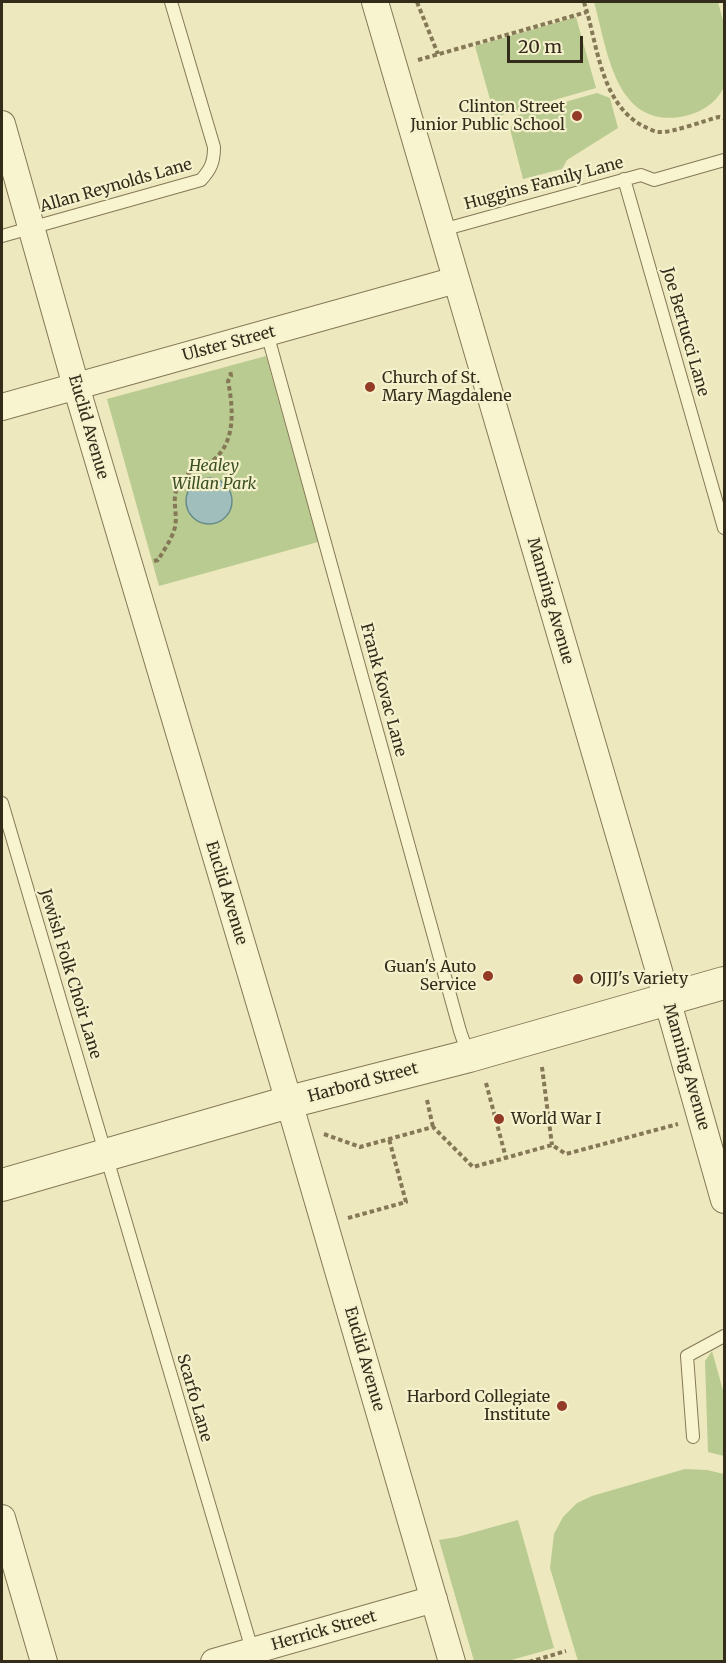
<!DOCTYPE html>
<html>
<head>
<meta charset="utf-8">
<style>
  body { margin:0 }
  #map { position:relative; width:726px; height:1663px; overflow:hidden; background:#ede8bd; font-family:Merriweather,serif }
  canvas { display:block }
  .frame { position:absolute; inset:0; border:3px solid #342c1b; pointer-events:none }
  .scale { position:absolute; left:507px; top:36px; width:76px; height:27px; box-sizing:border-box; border:3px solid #342c1b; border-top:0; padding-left:8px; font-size:18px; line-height:21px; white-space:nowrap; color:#342c1b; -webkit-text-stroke:4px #f5f1cc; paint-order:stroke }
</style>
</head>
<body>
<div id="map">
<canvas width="726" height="1663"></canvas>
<div class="frame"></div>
<div class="scale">20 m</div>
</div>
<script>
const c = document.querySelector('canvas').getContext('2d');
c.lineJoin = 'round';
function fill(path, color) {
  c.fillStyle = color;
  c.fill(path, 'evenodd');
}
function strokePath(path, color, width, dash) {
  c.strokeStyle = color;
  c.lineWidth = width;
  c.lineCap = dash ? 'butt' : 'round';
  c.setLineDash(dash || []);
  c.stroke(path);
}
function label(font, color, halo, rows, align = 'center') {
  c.font = font + ' Merriweather,serif';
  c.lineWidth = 4.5;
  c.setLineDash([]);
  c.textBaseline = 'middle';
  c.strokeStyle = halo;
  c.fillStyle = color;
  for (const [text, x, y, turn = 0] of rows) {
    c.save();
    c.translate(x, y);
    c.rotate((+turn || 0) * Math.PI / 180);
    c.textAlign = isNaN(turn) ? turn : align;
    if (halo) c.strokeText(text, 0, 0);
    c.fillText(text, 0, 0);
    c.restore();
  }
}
fill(new Path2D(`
  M 594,2 L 718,2 L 724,24 L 724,87 C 716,104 699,114 680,117 C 614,127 607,47 594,2 Z
  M 576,17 L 596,88 L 495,117 L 475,46 Z
  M 597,93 L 610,98 L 618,128 L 567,160 L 562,169 L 523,179 L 510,129 L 518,115 Z
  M 266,356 L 318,542 L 159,586 L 107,399 Z
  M 712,1351 L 724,1394 L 724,1456 L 708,1452 L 705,1361 Z
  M 685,1469 L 707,1470 L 724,1474 L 724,1661 L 578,1661 L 550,1568 L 554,1534 L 563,1517 L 577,1503 L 592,1496 Z
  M 518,1520 L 554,1648 L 508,1661 L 474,1661 L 439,1540 L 457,1537 Z`), '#b9cb91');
const water = new Path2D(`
  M186 501a23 23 0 1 1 46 0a23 23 0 1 1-46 0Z`);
fill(water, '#a0bebb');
strokePath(water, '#688c8a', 1.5);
const service = new Path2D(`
  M 624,179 L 724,528
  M 442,230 L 641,175 L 654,180 L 724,160
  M 2,236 L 201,180 C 211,169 214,162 214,147 L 171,2
  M 267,333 L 460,1031 L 468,1054
  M 2,803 L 253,1653
  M 693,1437 L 687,1356 L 724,1336`);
const minor = new Path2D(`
  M 375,2 L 659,971 L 724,1200
  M 2,124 L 76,386 L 289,1102 L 452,1662
  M 2,407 L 456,280
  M 2,1518 L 44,1662
  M 214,1662 L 434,1599`);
const tertiary = new Path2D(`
  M 2,1185 L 289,1102 L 469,1056 L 724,983`);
strokePath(service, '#857856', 14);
strokePath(minor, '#857856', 28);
strokePath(tertiary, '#857856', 34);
strokePath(new Path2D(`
  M 417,2 L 438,54
  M 584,2 L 587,12
  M 418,60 L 587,12 C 598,51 603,105 643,126 C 648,128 654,132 660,132 C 672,133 706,120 719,117 L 724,118
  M 154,561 L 158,560 C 164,550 172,539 175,527 C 178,513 171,500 178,486 C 183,474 191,473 202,467 C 237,451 234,412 228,381 L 231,376 L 230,370
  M 542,1067 L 552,1145
  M 486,1083 L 506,1158
  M 427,1100 L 433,1127
  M 324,1134 L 360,1147 L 433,1127 L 473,1167 L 552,1145 L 566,1154 L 678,1124
  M 348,1218 L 406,1202 L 389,1139
  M 529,1662 L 566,1651`), '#857856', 4, [4.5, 3]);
strokePath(service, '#f8f4cf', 12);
strokePath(minor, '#f8f4cf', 26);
strokePath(tertiary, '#f8f4cf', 32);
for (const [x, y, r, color] of [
  [577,116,6,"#933b26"],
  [370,387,6,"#933b26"],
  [488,976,6,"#933b26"],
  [578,979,6,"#933b26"],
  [499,1119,6,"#933b26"],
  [562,1406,6,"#933b26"]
]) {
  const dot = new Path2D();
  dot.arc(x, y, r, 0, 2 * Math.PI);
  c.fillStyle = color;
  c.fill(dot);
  strokePath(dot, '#f5f1cc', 2);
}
label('16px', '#342c1b', '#f5f1cc', [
  ["Clinton Street",565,107],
  ["Junior Public School",565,125],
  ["Church of St.",382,378,"left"],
  ["Mary Magdalene",382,396,"left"],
  ["Guan's Auto",476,967],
  ["Service",476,985],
  ["OJJJ's Variety",590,979,"left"],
  ["World War I",511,1119,"left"],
  ["Harbord Collegiate",550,1397],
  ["Institute",550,1415]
], 'right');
label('16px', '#342c1b', '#f5f1cc', [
  ["Huggins Family Lane",544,184,-15],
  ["Allan Reynolds Lane",116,186,-16],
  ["Joe Bertucci Lane",685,332,74],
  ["Ulster Street",229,344,-15],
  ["Euclid Avenue",88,427,74],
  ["Manning Avenue",550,601,74],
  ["Frank Kovac Lane",383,690,75],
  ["Euclid Avenue",226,893,73],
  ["Jewish Folk Choir Lane",70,974,73],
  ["Manning Avenue",686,1067,74],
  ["Harbord Street",363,1083,-15],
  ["Euclid Avenue",364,1359,74],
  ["Scarfo Lane",194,1398,74],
  ["Herrick Street",324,1631,-16]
]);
label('italic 16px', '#3b5022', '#f5f1cc', [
  ["Healey",214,466],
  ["Willan Park",214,484]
]);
</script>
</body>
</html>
